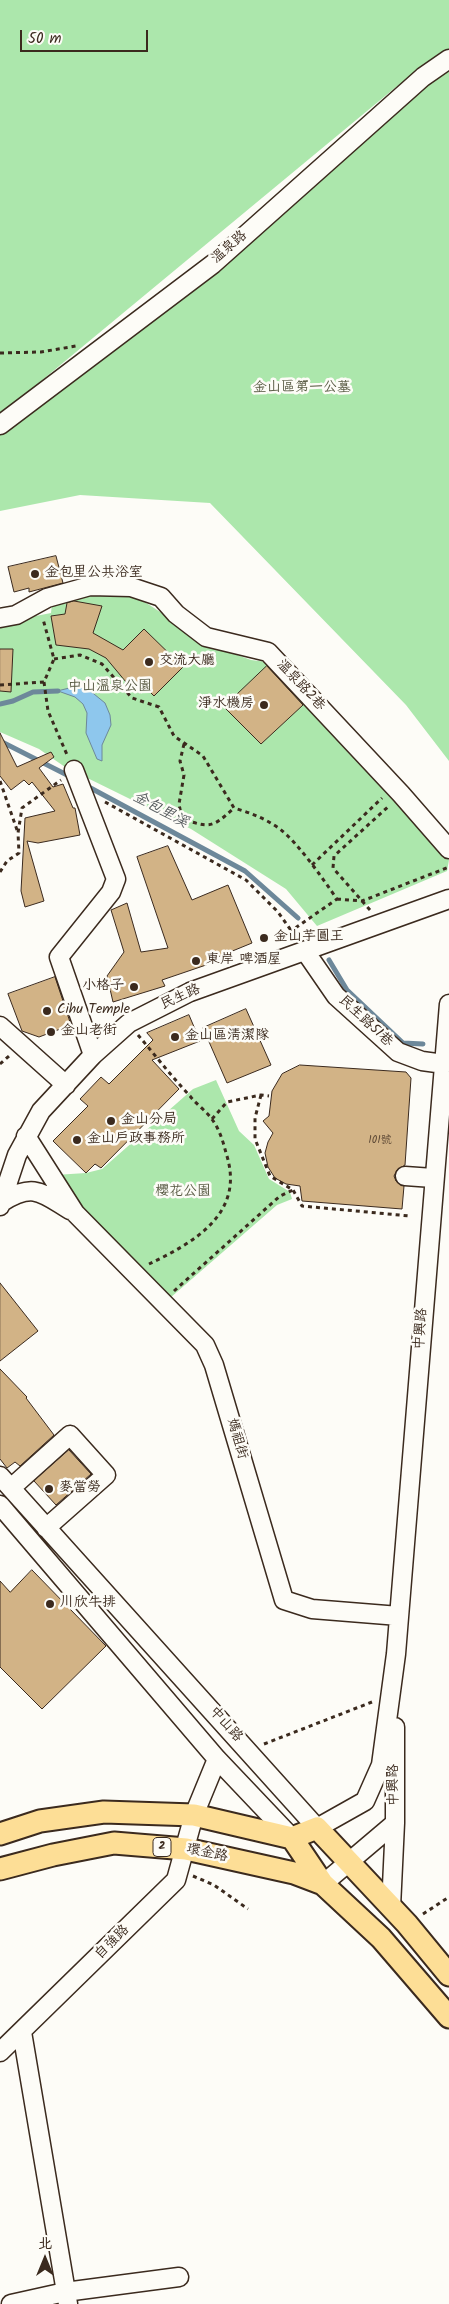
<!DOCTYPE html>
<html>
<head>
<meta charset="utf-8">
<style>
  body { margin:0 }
  #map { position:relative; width:449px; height:2304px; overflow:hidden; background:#fdfcf7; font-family:Kalam,"LXGW WenKai TC",sans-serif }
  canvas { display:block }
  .north { position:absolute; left:20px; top:2234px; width:50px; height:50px; -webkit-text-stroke:4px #fdfcf7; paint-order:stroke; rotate:0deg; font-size:14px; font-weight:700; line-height:20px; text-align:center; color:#3b2a1e }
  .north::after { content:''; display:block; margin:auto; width:18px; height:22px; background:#3b2a1e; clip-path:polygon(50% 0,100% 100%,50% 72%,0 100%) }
  .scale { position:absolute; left:20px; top:30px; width:128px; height:22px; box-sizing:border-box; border:2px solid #3b2a1e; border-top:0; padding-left:6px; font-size:15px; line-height:18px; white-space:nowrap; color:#3b2a1e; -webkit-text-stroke:4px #fdfcf7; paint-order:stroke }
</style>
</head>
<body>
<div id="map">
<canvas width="449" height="2304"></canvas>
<div class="north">北</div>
<div class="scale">50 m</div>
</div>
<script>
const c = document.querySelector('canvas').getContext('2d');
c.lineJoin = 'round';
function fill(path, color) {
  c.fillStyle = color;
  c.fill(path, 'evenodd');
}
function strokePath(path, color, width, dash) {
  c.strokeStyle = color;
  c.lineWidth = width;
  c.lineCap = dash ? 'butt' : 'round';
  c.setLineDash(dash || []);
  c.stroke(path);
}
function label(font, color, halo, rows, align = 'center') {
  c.font = font + ' Kalam,"LXGW WenKai TC",sans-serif';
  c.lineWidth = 5;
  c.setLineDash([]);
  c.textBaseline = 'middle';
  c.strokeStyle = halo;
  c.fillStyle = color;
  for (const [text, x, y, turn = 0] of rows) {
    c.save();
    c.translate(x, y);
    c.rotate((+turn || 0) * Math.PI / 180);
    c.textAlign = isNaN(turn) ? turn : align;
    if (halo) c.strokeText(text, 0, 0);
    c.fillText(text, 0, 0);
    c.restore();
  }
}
fill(new Path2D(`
  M 0,0 L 449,0 L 449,51 L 396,87 L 0,415 Z
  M 449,69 L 449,761 L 406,705 L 210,503 L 80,495 L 0,511 L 0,435 L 245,247 L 412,94 Z
  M 87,595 L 129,595 L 148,604 L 210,645 L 251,660 L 267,662 L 449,860 L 447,871 L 317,926 L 286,889 L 191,829 L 65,767 L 39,749 L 0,732 L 0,623 L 51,613 L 52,603 Z
  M 216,1080 L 239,1131 L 254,1145 L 269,1179 L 290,1192 L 292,1199 L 277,1205 L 170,1298 L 68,1196 L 55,1175 L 86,1173 L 102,1169 L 193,1089 Z`), '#ace7ac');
const water = new Path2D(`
  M 83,685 L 105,703 L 110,715 L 111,725 L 102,745 L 102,761 L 97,759 L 86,733 L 87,713 L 83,704 L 75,697 L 58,691 Z`);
fill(water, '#8ec7ed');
strokePath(water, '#6d889a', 1);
strokePath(new Path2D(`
  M 0,704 L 13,701 L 33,692 L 58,691
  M 0,741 L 71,777
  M 85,785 L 245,871 L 298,918
  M 329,960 L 347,990 L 403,1043 L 423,1044`), '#6d889a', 5);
const building = new Path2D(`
  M 56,556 L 63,583 L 29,592 L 29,588 L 14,592 L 8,567 Z
  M 74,601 L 102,606 L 93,633 L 123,650 L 144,629 L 183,667 L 154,696 L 147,689 L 140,693 L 126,682 L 106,658 L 89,649 L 56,645 L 51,616 L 65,614 L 67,603 Z
  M 0,649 L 13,649 L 11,692 L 0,691 Z
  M 267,666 L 303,705 L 261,744 L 224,707 Z
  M 0,733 L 17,767 L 51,752 L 54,757 L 39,768 L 53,787 L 63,784 L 73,808 L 75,808 L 80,835 L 38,843 L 27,841 L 44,901 L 25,907 L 21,891 L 25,818 L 55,811 L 32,782 L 29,785 L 24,780 L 11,790 L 0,776 Z
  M 168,846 L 192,900 L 228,885 L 252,943 L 208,961 L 209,964 L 162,980 L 165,986 L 113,1002 L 107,976 L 124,952 L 111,910 L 127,903 L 141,952 L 168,948 L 137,857 Z
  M 55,977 L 71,1025 L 39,1037 L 22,1031 L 8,994 Z
  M 246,1009 L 271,1065 L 227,1083 L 203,1028 Z
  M 189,1015 L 200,1041 L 152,1060 L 179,1089 L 101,1168 L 95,1164 L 86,1173 L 53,1141 L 88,1106 L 80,1099 L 101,1077 L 109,1084 L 153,1040 L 147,1033 Z
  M 300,1065 L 406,1072 L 411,1078 L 405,1165 L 397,1170 L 394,1176 L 396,1181 L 404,1186 L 402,1209 L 302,1201 L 300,1186 L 286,1184 L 275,1178 L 268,1167 L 265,1153 L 268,1142 L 273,1133 L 263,1121 L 269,1116 L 272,1091 L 282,1074 Z
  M 0,1283 L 38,1331 L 0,1361 Z
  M 0,1369 L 27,1397 L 26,1398 L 54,1435 L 20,1466 L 15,1462 L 7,1468 L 0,1459 Z
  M 69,1450 L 91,1474 L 56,1505 L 34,1481 Z
  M 32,1570 L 106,1646 L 42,1709 L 0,1667 L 0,1581 L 10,1592 Z`);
fill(building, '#d2b386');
strokePath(building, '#3b2a1e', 1);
const minor = new Path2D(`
  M 0,425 L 213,264 L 423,77 L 449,59
  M 0,618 L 16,615 L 47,598 L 90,586 L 131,587 L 161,597 L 176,614 L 206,637 L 268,652 L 401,794 L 449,849
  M 74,770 L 116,879 L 111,892 L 59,957 L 93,1055
  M 305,951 L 336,996 L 398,1052 L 422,1061 L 444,1064
  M 0,1026 L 66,1085
  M 26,1136 L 75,1213 L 205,1345 L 214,1365 L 284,1600 L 312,1609 L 399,1616
  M 405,1176 L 433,1178
  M 2,1202 C 34,1182 42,1193 70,1210
  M 0,1206 L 17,1155 L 41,1111 L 93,1055 L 129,1023 L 190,992 L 449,899
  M 0,1476 L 317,1828 L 365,1801 L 381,1765 L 396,1654 L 449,1004
  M 11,1488 L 70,1435 L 106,1475 L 46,1528
  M 0,1505 L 217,1759 L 292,1838
  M 323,1884 L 395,1823 L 395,1727
  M 391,1907 L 395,1823
  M 22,2032 L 68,2304
  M 0,2052 L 176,1880 L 194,1815 L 217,1759
  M 11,2304 L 65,2292 L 179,2277`);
const major = new Path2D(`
  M 0,1834 L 40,1821 L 104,1812 L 194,1815 L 292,1838 L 317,1828 L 407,1924 L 449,1975
  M 292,1838 L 323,1884 L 381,1938 L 449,2017
  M 0,1869 L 53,1855 L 114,1843 L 186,1849 L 294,1873 L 323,1884`);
strokePath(minor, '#3b2a1e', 21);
strokePath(major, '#3b2a1e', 25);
strokePath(new Path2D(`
  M 0,353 L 41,352 L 76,346
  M 54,659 L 80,655 L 102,664 L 132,698 L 159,707 L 174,736 L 203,756 L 234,808 C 251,813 266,819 280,829 C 300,845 322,878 337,899 L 291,931
  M 44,682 L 48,711 L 68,757
  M 0,685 L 44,682 L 54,659 L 43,619
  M 184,744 L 180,761 L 184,775 L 179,804 L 182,819 C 211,828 212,828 234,808
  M 0,781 L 17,830
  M 105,802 L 246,880 L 278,912 L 295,936
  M 312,865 L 382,798
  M 0,872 L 7,861 L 19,853 L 18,833 L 22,808 L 61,780
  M 337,899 L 362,901 L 449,867
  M 370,910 L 333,868 L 334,856 L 390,805
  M 138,1035 C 155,1055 172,1077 190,1096 C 196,1104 205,1110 211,1118 C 219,1128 223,1141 226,1153 C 246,1213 195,1242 149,1264
  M 0,1064 L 9,1056
  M 261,1095 L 255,1118 L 255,1139 L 270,1176 L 293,1190 L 302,1206 L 410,1216
  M 212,1119 L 227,1102 L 261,1095 L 269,1096
  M 174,1291 L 280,1196 L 293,1190
  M 264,1744 L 372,1702
  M 193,1876 L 214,1885 L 248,1909
  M 423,1914 L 449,1897`), '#3b2a1e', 3, [4, 4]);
strokePath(minor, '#fdfcf7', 18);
strokePath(major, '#fdde96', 21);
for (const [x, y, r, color] of [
  [35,574,5,"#3b2a1e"],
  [149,662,5,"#3b2a1e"],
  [264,705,5,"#3b2a1e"],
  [264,938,5,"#3b2a1e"],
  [196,961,5,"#3b2a1e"],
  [134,987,5,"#3b2a1e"],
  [47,1011,5,"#3b2a1e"],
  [51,1032,5,"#3b2a1e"],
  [175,1037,5,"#3b2a1e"],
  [111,1121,5,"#3b2a1e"],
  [77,1140,5,"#3b2a1e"],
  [49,1489,5,"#3b2a1e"],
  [50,1604,5,"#3b2a1e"]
]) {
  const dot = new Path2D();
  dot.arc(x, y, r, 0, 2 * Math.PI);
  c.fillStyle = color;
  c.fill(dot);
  strokePath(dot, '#fdfcf7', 2);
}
label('11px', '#614c38', null, [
  ["101號",380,1141]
]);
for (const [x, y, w] of [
  [162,1847,18]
]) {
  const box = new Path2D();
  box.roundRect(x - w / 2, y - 9.5, w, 19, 4);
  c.fillStyle = '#fdfcf7';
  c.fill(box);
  strokePath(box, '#3b2a1e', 1);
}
label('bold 12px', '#3b2a1e', null, [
  ["2",162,1847]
]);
label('14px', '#3b2a1e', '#fdfcf7', [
  ["溫泉路",230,248,-41],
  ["溫泉路2巷",300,686,47],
  ["民生路",181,998,-24],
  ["民生路51巷",365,1022,43],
  ["中興路",422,1329,-86],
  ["媽祖街",236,1439,74],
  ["中山路",225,1725,48],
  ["中興路",395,1785,-90],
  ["環金路",207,1854,12],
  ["自強路",113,1943,-45]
]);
label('14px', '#575942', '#fdfcf7', [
  ["金山區第一公墓",302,389],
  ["中山溫泉公園",110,688],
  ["櫻花公園",183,1193]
]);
label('14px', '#3b2a1e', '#fdfcf7', [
  ["金包里公共浴室",45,574],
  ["交流大廳",159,662],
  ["淨水機房",254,705,"right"],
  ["金山芋圓王",274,938],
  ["東岸 啤酒屋",206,961],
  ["小格子",124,987,"right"],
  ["Cihu Temple",57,1011],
  ["金山老街",61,1032],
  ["金山區清潔隊",185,1037],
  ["金山分局",121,1121],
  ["金山戶政事務所",87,1140],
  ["麥當勞",59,1489],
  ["川欣牛排",60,1604]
], 'left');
label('italic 15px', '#54595c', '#fdfcf7', [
  ["金包里溪",160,811,28]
]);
</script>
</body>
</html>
